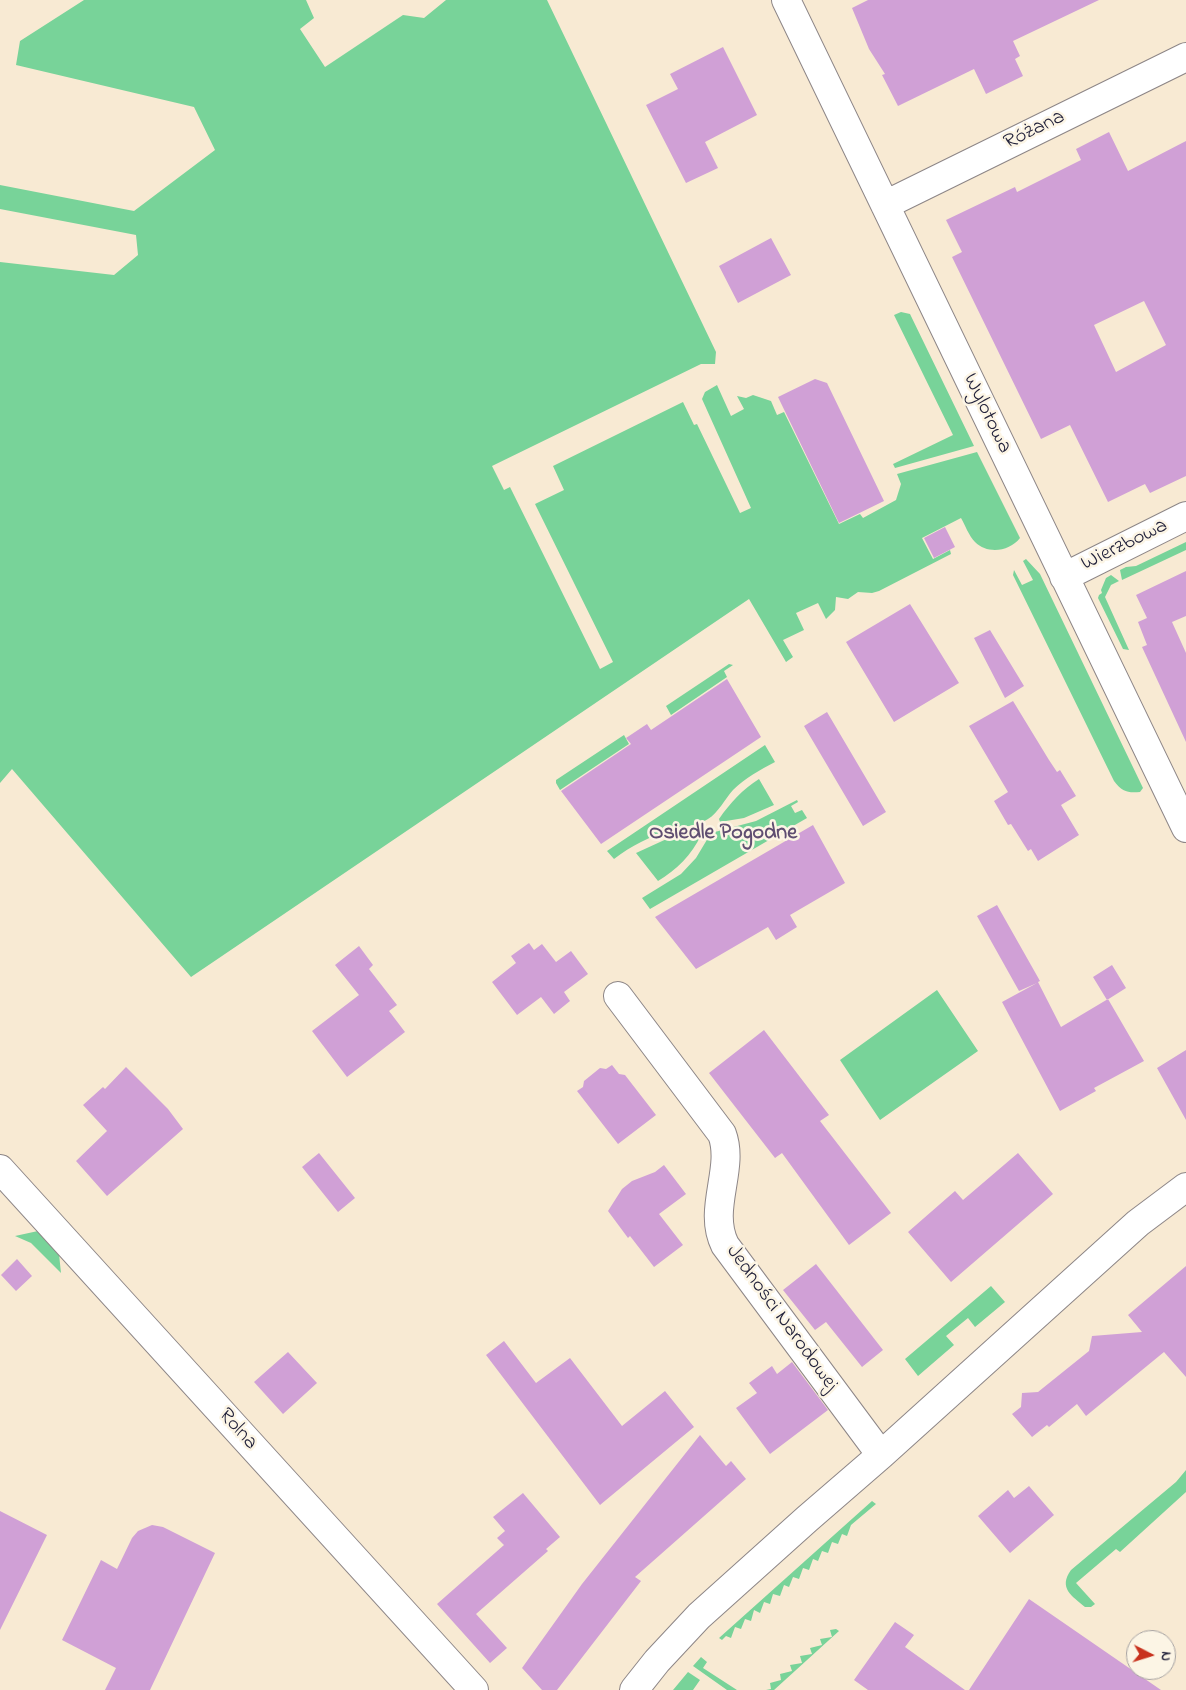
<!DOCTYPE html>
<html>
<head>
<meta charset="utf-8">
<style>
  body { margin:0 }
  #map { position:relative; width:1186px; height:1690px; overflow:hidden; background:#f8ead3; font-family:"Indie Flower",sans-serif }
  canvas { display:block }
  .north { position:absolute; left:1126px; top:1630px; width:50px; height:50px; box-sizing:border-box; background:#fcf5e5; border:1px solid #a5a1a1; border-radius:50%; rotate:95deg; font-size:14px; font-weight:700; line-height:20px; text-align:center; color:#22223b }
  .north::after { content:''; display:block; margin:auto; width:18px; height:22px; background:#c8321e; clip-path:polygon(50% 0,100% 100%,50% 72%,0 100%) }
</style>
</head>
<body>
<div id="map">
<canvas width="1186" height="1690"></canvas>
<div class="north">N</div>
</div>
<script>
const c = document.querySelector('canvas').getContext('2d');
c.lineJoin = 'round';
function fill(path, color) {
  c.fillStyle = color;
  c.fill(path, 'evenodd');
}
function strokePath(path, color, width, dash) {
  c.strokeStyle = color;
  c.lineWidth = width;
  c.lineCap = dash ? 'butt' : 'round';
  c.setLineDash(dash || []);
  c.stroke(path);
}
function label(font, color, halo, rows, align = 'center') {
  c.font = font + ' "Indie Flower",sans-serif';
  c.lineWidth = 5;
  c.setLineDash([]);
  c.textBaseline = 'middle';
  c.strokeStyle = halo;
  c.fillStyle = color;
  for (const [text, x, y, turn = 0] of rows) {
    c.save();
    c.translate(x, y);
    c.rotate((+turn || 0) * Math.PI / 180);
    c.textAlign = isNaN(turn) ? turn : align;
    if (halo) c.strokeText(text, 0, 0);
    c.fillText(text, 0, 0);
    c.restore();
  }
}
fill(new Path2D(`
  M 84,0 L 306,0 L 314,18 L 300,29 L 325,67 L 403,15 L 424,18 L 446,0 L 547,0 L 716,352 L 715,364 L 701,364 L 492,466 L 504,490 L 510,487 L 600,669 L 613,662 L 535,504 L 564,490 L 553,466 L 683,402 L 694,425 L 697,424 L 740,513 L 751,508 L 702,399 L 705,392 L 717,385 L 731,416 L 744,409 L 737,396 L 746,398 L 753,395 L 771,401 L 777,415 L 784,412 L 839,524 L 860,514 L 863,518 L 896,500 L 901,484 L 897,474 L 977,452 L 1020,538 C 1010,551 988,555 975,542 C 969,536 965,525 961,518 L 922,538 L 933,559 L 950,550 L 951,554 L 879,591 L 872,593 L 858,592 L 848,599 L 836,597 L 835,610 L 826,619 L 818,603 L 796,613 L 804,630 L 783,640 L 793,657 L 786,662 L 749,599 L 191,977 L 12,769 L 0,783 L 0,262 L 114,275 L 138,255 L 136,235 L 0,209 L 0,185 L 134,211 L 215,150 L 194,107 L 16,65 L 20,41 Z
  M 901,312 L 910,314 L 974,446 L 895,468 L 893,464 L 953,435 L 894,315 Z
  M 1186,542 L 1186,550 L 1122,580 L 1120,570 L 1126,567 L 1136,566 Z
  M 1026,559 L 1040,574 L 1143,788 L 1140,792 C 1128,793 1122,792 1114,781 L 1013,575 L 1014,570 L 1022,585 L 1033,580 L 1023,561 Z
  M 1111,575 L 1119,581 L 1111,585 L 1105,597 L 1129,650 L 1123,649 L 1098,598 L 1099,595 L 1102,593 L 1101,590 L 1106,578 Z
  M 729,664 L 733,665 L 724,671 L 727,677 L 671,715 L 666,706 Z
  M 624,735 L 629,744 L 560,790 L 556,783 L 556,780 Z
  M 765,745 L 775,762 C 760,770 745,778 733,790 C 725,799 718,813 708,819 C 698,826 683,826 671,830 C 650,836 631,846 614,859 L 607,851 Z
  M 759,779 L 774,805 L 744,818 L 720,822 L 719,819 C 730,803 743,789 759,779 Z
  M 797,800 L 798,802 L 791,806 L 795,813 L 802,810 L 807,818 L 650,909 L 642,898 L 681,874 L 696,858 L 711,833 L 756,821 Z
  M 698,831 L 701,835 C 692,855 676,870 658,881 L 636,853 L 671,837 Z
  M 937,990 L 978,1051 L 880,1120 L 840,1060 Z
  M 38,1231 L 59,1254 L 61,1273 L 31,1243 L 15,1236 Z
  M 991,1286 L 1005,1302 L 975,1327 L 968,1318 L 946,1336 L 954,1345 L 918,1376 L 905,1359 Z
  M 1186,1470 L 1186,1492 L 1120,1552 L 1116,1549 L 1076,1583 L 1095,1604 L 1091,1607 L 1085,1607 C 1072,1596 1058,1588 1071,1570 L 1176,1482 Z
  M 872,1501 L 876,1504 L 851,1525 L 847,1536 L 842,1534 L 838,1544 L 832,1542 L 828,1553 L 822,1551 L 818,1561 L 813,1559 L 809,1570 L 803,1568 L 799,1579 L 793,1577 L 789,1587 L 784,1585 L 780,1596 L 773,1594 L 770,1604 L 764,1602 L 760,1613 L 754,1610 L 751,1621 L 745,1619 L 741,1629 L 735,1627 L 731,1638 L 726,1636 L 722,1640 L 719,1638 Z
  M 836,1629 L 839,1631 L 774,1690 L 766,1690 L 771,1689 L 770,1683 L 781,1680 L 780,1674 L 792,1671 L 790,1665 L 802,1663 L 800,1656 L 812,1654 L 810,1648 L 822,1645 L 820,1639 L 832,1637 L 830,1630 Z
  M 701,1657 L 707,1662 L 703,1668 L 737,1690 L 727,1690 L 693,1666 Z
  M 688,1672 L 700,1680 L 693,1690 L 673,1690 Z`), '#78d399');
fill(new Path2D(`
  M 868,0 L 1099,0 L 1013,41 L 1020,56 L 1015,59 L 1023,76 L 986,94 L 974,69 L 898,106 L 882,75 L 885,74 L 869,49 L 852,8 Z
  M 723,47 L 757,115 L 705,142 L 718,168 L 686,183 L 646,105 L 678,89 L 670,74 Z
  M 1109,132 L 1128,171 L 1186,141 L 1186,476 L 1150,493 L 1145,484 L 1108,502 L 1070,425 L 1041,439 L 952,257 L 962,252 L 946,220 L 1015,187 L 1017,192 L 1081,160 L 1076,149 ZM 1144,301 L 1166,345 L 1116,372 L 1094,325 Z
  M 771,238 L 791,275 L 738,303 L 719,266 Z
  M 815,379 L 827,383 L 884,501 L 839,523 L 778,397 Z
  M 945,527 L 955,547 L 934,558 L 924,538 Z
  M 1186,571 L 1186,616 L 1172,622 L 1186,653 L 1186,742 L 1142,647 L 1147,645 L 1138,622 L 1147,618 L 1136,595 Z
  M 910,604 L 959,683 L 894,722 L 846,642 Z
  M 990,630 L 1024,686 L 1005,698 L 974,638 Z
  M 727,679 L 761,737 L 601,844 L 561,791 L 631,744 L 626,738 L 647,724 L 651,730 Z
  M 1013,701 L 1049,760 L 1057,772 L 1060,770 L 1076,796 L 1061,805 L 1079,835 L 1038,861 L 1031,849 L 1028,851 L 1011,824 L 1008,825 L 994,801 L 1008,792 L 969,726 Z
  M 827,712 L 886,812 L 863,826 L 804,726 Z
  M 813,825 L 845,883 L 790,915 L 797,927 L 776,940 L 768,927 L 696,969 L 655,917 Z
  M 997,905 L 1040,981 L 1038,982 L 1061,1027 L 1108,999 L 1144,1061 L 1094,1088 L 1096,1091 L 1060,1111 L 1002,1002 L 1037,983 L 1019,991 L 977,916 Z
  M 529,943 L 534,950 L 542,944 L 556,962 L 571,951 L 588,974 L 564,992 L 570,1001 L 554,1014 L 541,997 L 517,1015 L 492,982 L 516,963 L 511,956 Z
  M 359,946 L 373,965 L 369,969 L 397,1005 L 389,1011 L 405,1032 L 347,1077 L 312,1031 L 359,995 L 335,965 Z
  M 1112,965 L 1126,988 L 1107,1000 L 1093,977 Z
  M 764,1030 L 829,1115 L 820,1121 L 891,1213 L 849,1245 L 782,1153 L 775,1158 L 709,1073 Z
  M 1186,1050 L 1186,1120 L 1157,1068 Z
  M 612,1065 L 619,1074 L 625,1075 L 656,1115 L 618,1144 L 577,1091 L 583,1087 L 584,1081 L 600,1068 L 606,1069 Z
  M 126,1067 L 168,1109 L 183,1129 L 107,1196 L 76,1161 L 107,1131 L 83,1105 L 103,1087 L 105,1089 Z
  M 319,1153 L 355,1198 L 338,1212 L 302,1167 Z
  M 1018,1153 L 1053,1194 L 951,1282 L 908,1232 L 955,1191 L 963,1200 Z
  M 664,1165 L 686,1194 L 659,1214 L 683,1245 L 654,1267 L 630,1236 L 628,1238 L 608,1211 L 622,1189 L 632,1181 L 655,1172 Z
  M 17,1259 L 32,1276 L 16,1291 L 1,1275 Z
  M 816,1264 L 883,1350 L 862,1367 L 826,1322 L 815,1330 L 783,1290 Z
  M 1186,1266 L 1186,1377 L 1164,1352 L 1086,1416 L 1077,1404 L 1049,1427 L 1047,1425 L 1032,1437 L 1012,1414 L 1021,1407 L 1022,1393 L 1038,1392 L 1089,1351 L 1092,1336 L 1142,1332 L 1128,1315 Z
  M 504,1341 L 536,1383 L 570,1358 L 622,1426 L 665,1391 L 694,1427 L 600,1505 L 486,1355 Z
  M 288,1352 L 317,1383 L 283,1414 L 254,1382 Z
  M 792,1362 L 828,1410 L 770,1454 L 736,1408 L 757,1393 L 749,1383 L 772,1366 L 777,1374 Z
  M 700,1435 L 726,1466 L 731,1461 L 746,1479 L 635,1577 L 641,1581 L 557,1690 L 542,1690 L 522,1668 L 582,1584 Z
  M 1029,1486 L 1054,1515 L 1010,1553 L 978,1516 L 1008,1490 L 1014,1498 Z
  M 523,1493 L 560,1537 L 546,1549 L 548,1551 L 476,1614 L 507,1648 L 490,1663 L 437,1604 L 504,1545 L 497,1538 L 505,1531 L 493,1517 Z
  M 0,1511 L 47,1535 L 0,1630 Z
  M 152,1525 L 163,1527 L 215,1553 L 150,1690 L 105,1690 L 116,1668 L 62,1640 L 101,1560 L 117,1569 L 132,1538 L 138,1531 Z
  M 1029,1599 L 1161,1690 L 969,1690 Z
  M 895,1622 L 914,1635 L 905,1647 L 965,1690 L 868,1690 L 854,1680 Z`), '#d0a0d6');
const minor = new Path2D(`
  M 786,0 L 1186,828
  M 885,205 L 1186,57
  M 1064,577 L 1186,516
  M 618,996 L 722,1134 C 735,1169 707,1209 725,1245 L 881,1455
  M 0,1169 L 474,1690
  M 634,1690 L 657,1661 L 699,1616 L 807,1519 L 881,1455 L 1138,1223 L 1186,1187`);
strokePath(minor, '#8d8687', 30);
strokePath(minor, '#fff', 28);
label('21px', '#22223b', '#fcf5e5', [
  ["Różana",1035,131,-26],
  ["Wylotowa",986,414,64],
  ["Wierzbowa",1125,546,-26],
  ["Jedności Narodowej",781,1319,54],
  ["Rolna",237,1430,48]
]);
label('bold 22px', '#5f4e71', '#fcf5e5', [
  ["Osiedle Pogodne",723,834]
]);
</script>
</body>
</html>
